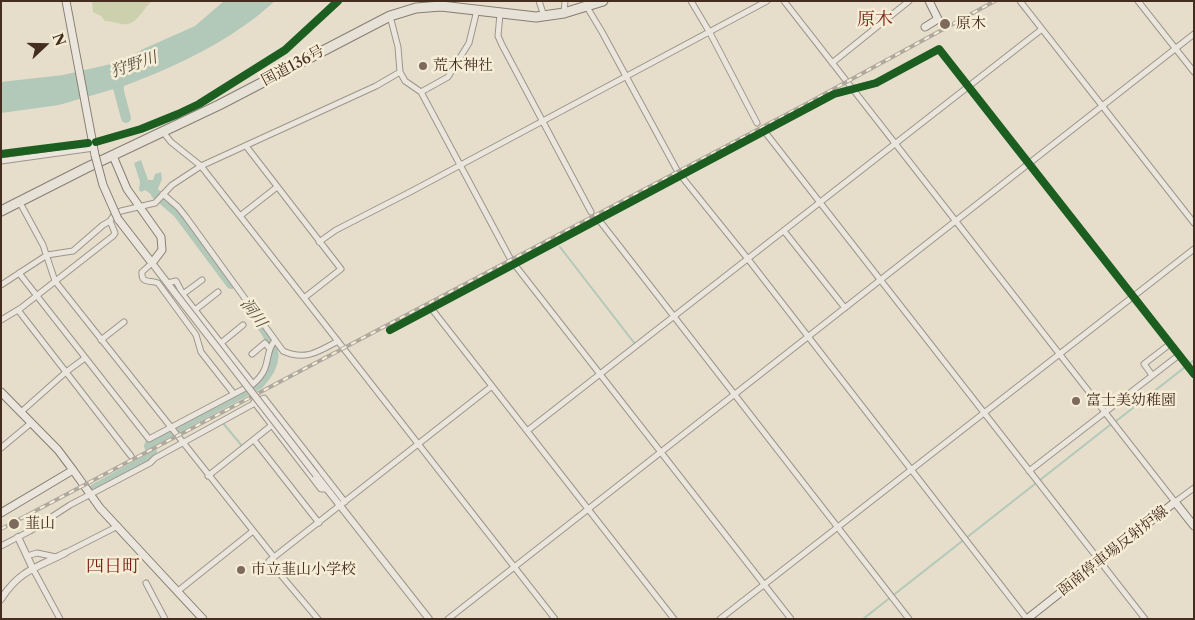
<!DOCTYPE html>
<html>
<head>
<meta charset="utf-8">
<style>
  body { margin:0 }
  #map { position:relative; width:1195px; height:620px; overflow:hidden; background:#e6decb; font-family:"Libre Caslon Text",serif }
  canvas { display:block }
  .frame { position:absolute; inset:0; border:2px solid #442c1e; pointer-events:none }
  .north { position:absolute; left:20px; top:20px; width:50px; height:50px; -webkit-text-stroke:4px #f6edd6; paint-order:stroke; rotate:69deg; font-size:14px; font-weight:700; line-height:20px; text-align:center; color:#442c1e }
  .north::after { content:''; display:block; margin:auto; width:18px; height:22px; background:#442c1e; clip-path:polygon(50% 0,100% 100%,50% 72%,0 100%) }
</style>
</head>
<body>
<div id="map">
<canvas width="1195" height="620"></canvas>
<div class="frame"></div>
<div class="north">N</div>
</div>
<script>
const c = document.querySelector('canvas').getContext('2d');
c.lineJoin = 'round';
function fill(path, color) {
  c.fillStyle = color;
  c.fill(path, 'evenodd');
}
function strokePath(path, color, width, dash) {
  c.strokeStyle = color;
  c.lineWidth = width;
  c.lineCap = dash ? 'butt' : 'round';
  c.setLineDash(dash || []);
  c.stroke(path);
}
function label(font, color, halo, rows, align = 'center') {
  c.font = font + ' "Libre Caslon Text","Noto Serif JP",serif';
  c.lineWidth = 5;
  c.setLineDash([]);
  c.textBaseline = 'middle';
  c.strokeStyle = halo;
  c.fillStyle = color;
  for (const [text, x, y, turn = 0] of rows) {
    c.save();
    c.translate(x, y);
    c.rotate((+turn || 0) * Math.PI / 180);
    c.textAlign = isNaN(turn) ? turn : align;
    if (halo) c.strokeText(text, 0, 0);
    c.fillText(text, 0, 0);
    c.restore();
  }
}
fill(new Path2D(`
  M 92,1 L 152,1 C 142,9 137,27 121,24 C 115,23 111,21 105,21 L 101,16 L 93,12 Z`), '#cdd0ad');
fill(new Path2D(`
  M 224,1 L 275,1 C 265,9 256,18 245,25 C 209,51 166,70 124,86 L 123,96 L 119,97 L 114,89 L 59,105 L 1,113 L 1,82 L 63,75 L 124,61 L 141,50 L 195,26 Z
  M 141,160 L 148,180 L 153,180 L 155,174 L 161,172 L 162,179 L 157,191 L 167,200 L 165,204 L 145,190 L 141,192 L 139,190 L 140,182 L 134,163 Z`), '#b2c8b9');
strokePath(new Path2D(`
  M 560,247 L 635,344
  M 1115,422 L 1194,360
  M 223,423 L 242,446
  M 863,619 L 1110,425`), '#b2c8b9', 2);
strokePath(new Path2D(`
  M 117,84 L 126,118
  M 156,194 L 178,213 L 231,284
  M 94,489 L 148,459 L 152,452 L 149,446 L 151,442 L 259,384 C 278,364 278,348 262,326`), '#b2c8b9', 10);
const minor = new Path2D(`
  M 539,1 L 544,16
  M 691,1 L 710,33 L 757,123
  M 784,1 L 1175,502 L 1194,488
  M 1020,1 L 1194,223
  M 1138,1 L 1194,72
  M 587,7 L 602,32 L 678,172 L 748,259 L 1027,619
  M 564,13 L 565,1
  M 500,14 L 498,36 L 502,45 L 591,212
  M 390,16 L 398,47 L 400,72 L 405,81 L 421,92 L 511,260 L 791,619
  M 832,63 L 909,1
  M 421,92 L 448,77 L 469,43 L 477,10
  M 163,132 L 171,142 L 201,166 L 555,619
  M 765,132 L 1145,619
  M 246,146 L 341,269 L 304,298
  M 1,161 L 94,148
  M 163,194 L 178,207 L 186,217 L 283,351 C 305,361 318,352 338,341
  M 19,201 L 43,245 L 55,281 L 274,557
  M 240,216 L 277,187
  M 599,220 L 909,619
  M 784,231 L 845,308
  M 319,242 L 336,230 L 412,191 L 767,1
  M 152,263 L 142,272 C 141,284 150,280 158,283 L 196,335 L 201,352 L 234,394
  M 19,273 L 149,439 L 253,384 C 273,367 263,355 275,340
  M 167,283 L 176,281 L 184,296 L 253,384
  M 1,285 L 47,255 L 73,251 L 103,225 L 110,221
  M 183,294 L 202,280
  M 431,308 L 674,619
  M 18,310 L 131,456
  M 195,310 L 218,292
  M 1,320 L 21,308 L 113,236 L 115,233 L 110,221 L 114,215 L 121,211 L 155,203 L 172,185 L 201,166 L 376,86 L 400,72
  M 390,330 L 834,94 L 876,83 L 939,49 L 1194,374
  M 101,340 L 124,322
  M 221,343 L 243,325
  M 252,354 L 265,343 L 269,348
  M 1152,375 L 1144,364 L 1170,344
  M 254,402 L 321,489 L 327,489
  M 21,412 L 66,372 L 85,358
  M 527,431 L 1042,29
  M 254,440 L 319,523
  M 1,448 L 31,423
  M 1029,471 L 1179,355
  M 208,476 L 272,425
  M 1,546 L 30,531 L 70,505 L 150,463 L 155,458 L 264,398 L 345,502
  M 65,553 L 118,526
  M 27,556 L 37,553 L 56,557
  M 33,569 L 60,619
  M 146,583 L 165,619
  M 178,591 L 253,531
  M 318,619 L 269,561 L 492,386
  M 448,619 L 1194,34
  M 720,619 L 1194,249`);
const tertiary = new Path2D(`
  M 152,263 L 175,293
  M 316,475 L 429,619
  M 18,537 L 33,569
  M 1,599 C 20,570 36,568 65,553`);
const secondary = new Path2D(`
  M 66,1 L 95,155
  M 925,27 L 938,19 L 929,1
  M 113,156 L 127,189 L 161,237 L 162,250 L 152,263 L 118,219
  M 1,392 L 58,450 L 73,470
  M 1,513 L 73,470 L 100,508 L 203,619
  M 1027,619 L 1175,502 L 1194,526`);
const trunk = new Path2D(`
  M 1,211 L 86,168 L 219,105 L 390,16 L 416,8 L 441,6 L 536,17 L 564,13 L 603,1`);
strokePath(minor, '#9d9589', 7);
strokePath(tertiary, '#9d9589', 8);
strokePath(secondary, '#867e72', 9);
strokePath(trunk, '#867e72', 11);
strokePath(minor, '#ebe6dd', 5);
strokePath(tertiary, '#ebe6dd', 6);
strokePath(secondary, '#ebe6dd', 7);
strokePath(trunk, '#e7e2d8', 9);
const rail = new Path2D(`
  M 1,529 L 806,104 L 995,1`);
strokePath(rail, '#aea89f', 4);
strokePath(rail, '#f6edd6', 2, [5.5]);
const tertiaryBridge = new Path2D(`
  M 175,293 L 316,475`);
const secondaryBridge = new Path2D(`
  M 95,155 L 103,185 L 118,219`);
strokePath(tertiaryBridge, '#9d9589', 8, []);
strokePath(secondaryBridge, '#867e72', 9, []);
strokePath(tertiaryBridge, '#ebe6dd', 6);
strokePath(secondaryBridge, '#ebe6dd', 7);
strokePath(new Path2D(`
  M 96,142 L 141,129 L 178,114 L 199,104 L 285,50 L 338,1
  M 1,154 L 88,143
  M 390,330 L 834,94 L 876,83 L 939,49 L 1194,374`), '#1b5e20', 8);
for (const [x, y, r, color] of [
  [945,24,6,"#7d6a5b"],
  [423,66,5,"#7d6a5b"],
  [1076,401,5,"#7d6a5b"],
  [14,524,6,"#7d6a5b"],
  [241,570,5,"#7d6a5b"]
]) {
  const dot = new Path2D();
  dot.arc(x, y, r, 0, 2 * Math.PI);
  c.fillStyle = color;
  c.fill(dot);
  strokePath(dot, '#f6edd6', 2);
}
label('15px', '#442c1e', '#f6edd6', [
  ["原木",956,24],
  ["荒木神社",433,66],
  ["富士美幼稚園",1086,401],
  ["韮山",25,524],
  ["市立韮山小学校",251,570]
], 'left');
label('15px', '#442c1e', '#f6edd6', [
  ["国道136号",293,66,-28],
  ["函南停車場反射炉線",1113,551,-38]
]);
label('italic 16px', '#5a5043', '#f6edd6', [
  ["狩野川",134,65,-19],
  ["洞川",253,313,53]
]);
label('18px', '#7a1f14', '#f6edd6', [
  ["原木",875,20],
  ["四日町",113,567]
]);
</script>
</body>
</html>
